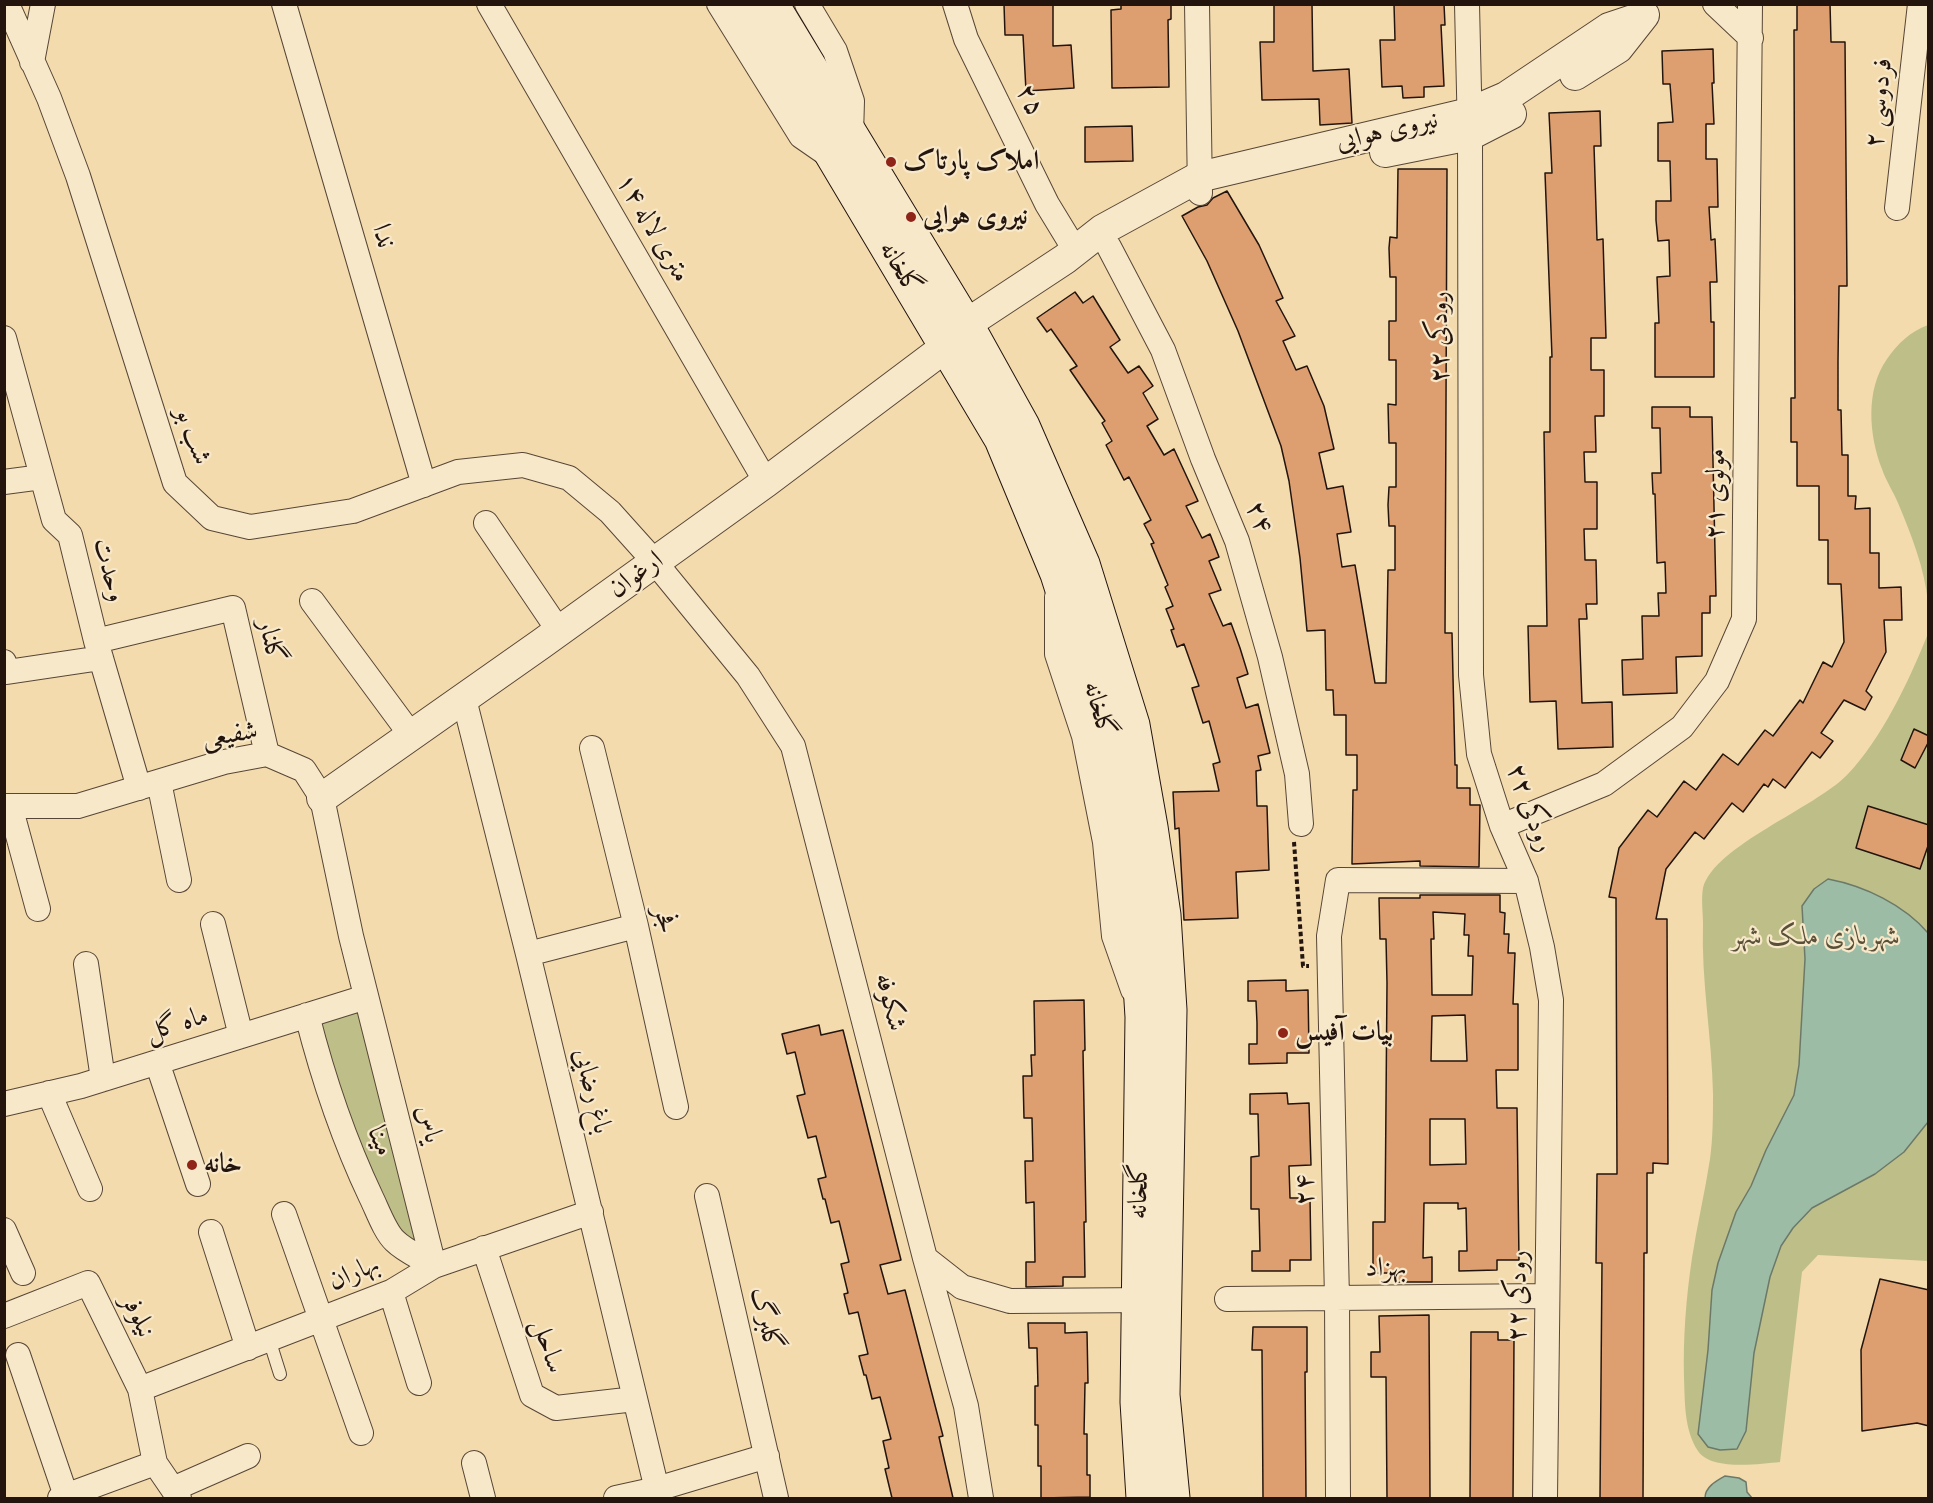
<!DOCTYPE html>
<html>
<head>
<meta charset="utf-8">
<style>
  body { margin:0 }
  #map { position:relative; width:1933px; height:1503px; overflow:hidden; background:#f3dbae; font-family:"EB Garamond",serif }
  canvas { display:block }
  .frame { position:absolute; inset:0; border:6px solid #23150e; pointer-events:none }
</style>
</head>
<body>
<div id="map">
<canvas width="1933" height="1503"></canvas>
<div class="frame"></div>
</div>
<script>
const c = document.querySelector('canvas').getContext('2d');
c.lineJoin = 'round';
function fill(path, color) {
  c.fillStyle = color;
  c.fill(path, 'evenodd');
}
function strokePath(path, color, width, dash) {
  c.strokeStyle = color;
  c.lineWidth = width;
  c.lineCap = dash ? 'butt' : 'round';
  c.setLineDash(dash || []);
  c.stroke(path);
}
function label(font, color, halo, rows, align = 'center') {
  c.font = font + ' "EB Garamond",Amiri,serif';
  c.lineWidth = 4.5;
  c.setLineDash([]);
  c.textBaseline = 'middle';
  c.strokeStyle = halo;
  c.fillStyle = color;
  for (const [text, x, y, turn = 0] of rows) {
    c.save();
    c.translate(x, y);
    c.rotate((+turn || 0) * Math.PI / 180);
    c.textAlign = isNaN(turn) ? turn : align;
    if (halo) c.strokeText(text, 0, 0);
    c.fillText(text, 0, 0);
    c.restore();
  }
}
fill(new Path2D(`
  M 1928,325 L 1928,603 C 1925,569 1911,534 1898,503 C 1893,491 1886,481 1882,469 C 1869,436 1865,390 1887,359 C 1898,343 1910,332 1928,325 Z
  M 1928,626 L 1928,1261 L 1818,1255 L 1802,1272 L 1780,1462 C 1759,1464 1711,1471 1698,1451 C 1684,1430 1685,1402 1684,1378 C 1683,1338 1686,1298 1692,1258 C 1697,1225 1705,1192 1710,1159 C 1713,1138 1713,1115 1713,1094 C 1712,1037 1701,981 1703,923 C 1703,913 1701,899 1703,888 C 1714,846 1815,808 1847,775 C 1881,740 1909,681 1927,636 Z
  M 360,1011 L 420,1248 L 394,1225 L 366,1167 L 319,1022 Z`), '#bebf88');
const water = new Path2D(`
  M 1828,879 C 1865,886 1904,905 1928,933 L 1928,1122 L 1904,1152 L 1875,1174 L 1812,1208 L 1793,1228 L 1781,1246 L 1770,1277 L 1754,1353 L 1746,1431 L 1737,1449 L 1720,1450 L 1708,1447 L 1698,1434 L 1708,1350 L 1712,1290 L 1718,1263 L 1736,1212 L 1751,1186 L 1766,1150 L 1794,1095 L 1799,1065 L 1805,959 L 1802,906 L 1814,889 Z
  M 1725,1476 L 1739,1478 L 1746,1482 L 1747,1492 L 1752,1498 L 1705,1498 C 1705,1487 1716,1481 1725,1476 Z`);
fill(water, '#9dbca5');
strokePath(water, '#6c7969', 1.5);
const building = new Path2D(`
  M 1004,4 L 1053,4 L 1053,46 L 1071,45 L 1074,88 L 1026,91 L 1023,35 L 1005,35 Z
  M 1121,4 L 1171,4 L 1171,19 L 1168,20 L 1169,87 L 1112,88 L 1111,10 L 1121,9 Z
  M 1274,4 L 1312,4 L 1313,71 L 1349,69 L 1352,123 L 1320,125 L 1319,99 L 1262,100 L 1260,42 L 1274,42 Z
  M 1394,4 L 1444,4 L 1445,25 L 1441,25 L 1444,86 L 1424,87 L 1424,97 L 1403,98 L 1402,86 L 1382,87 L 1380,40 L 1395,40 Z
  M 1797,4 L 1830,4 L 1831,42 L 1845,42 L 1847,286 L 1839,286 L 1838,361 L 1838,410 L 1841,410 L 1842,455 L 1848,455 L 1848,496 L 1856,496 L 1855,509 L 1870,508 L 1870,553 L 1879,553 L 1879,588 L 1901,587 L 1902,620 L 1884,620 L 1886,652 L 1866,691 L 1872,697 L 1865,710 L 1844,700 L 1821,733 L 1833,741 L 1820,758 L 1812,752 L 1785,788 L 1773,779 L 1768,787 L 1764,784 L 1743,812 L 1732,803 L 1704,839 L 1695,832 L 1666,869 L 1656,919 L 1667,919 L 1668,1164 L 1653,1163 L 1653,1173 L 1647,1173 L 1647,1253 L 1644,1253 L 1643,1498 L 1600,1498 L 1602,1263 L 1596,1263 L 1597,1174 L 1617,1174 L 1616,898 L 1609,897 L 1619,848 L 1648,810 L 1657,817 L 1684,781 L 1696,790 L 1723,754 L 1738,765 L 1765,730 L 1773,736 L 1800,700 L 1803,703 L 1823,662 L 1832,667 L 1844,642 L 1841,584 L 1828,584 L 1828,540 L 1819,540 L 1819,486 L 1797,486 L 1797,442 L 1791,442 L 1791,398 L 1795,398 L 1794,30 L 1797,30 Z
  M 1713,49 L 1714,83 L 1712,83 L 1714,124 L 1706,124 L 1706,159 L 1717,159 L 1718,207 L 1709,207 L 1711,240 L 1715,239 L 1717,282 L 1710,282 L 1711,322 L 1714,322 L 1714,377 L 1655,377 L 1655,323 L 1659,323 L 1657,277 L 1670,276 L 1669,240 L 1658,241 L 1656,220 L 1656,201 L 1671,201 L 1670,161 L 1658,161 L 1658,123 L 1673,122 L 1670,84 L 1663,84 L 1662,51 Z
  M 1600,111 L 1601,146 L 1594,146 L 1597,240 L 1603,239 L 1606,338 L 1591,338 L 1591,370 L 1604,370 L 1604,416 L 1595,416 L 1596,452 L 1584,452 L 1585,482 L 1597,482 L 1597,529 L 1584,529 L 1585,560 L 1596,560 L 1597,604 L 1586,604 L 1587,619 L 1579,619 L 1582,703 L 1612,702 L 1613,747 L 1558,749 L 1556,701 L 1530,702 L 1528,626 L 1547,626 L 1544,432 L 1550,432 L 1550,357 L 1552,357 L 1545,173 L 1552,173 L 1549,113 Z
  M 1132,126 L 1133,161 L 1085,162 L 1085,127 Z
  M 1398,169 L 1447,169 L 1445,633 L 1452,633 L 1455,765 L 1457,765 L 1457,788 L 1470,788 L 1470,805 L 1480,805 L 1479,867 L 1420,866 L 1420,861 L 1352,864 L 1353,790 L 1357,790 L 1357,755 L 1346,755 L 1346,715 L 1334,715 L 1333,690 L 1326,690 L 1325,630 L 1307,631 L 1300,558 L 1289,481 L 1281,446 L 1238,331 L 1207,261 L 1182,216 L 1198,207 L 1207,205 L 1213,198 L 1227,191 L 1259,245 L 1283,298 L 1276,301 L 1295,336 L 1283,341 L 1296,370 L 1307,366 L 1324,406 L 1334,449 L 1319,453 L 1327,489 L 1343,486 L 1351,532 L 1337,534 L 1342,567 L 1355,565 L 1375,683 L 1386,683 L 1388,570 L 1395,570 L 1395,526 L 1389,526 L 1388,505 L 1389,487 L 1396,487 L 1396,443 L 1389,443 L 1388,404 L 1396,405 L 1396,360 L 1389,360 L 1389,321 L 1396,321 L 1396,277 L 1390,277 L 1389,248 L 1390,237 L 1397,238 Z
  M 1075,292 L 1083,303 L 1093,296 L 1120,340 L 1110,347 L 1128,373 L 1139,366 L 1153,386 L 1143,393 L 1158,419 L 1147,426 L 1164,455 L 1174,449 L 1198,501 L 1186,506 L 1202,538 L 1210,534 L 1219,557 L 1209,561 L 1221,590 L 1209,594 L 1223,626 L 1231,623 L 1240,648 L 1248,674 L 1237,678 L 1246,708 L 1258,704 L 1270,753 L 1258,756 L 1261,770 L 1256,771 L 1257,806 L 1267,806 L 1269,870 L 1236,872 L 1238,918 L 1184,920 L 1179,828 L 1175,829 L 1173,792 L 1219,791 L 1213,764 L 1220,762 L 1209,721 L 1203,723 L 1192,688 L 1199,686 L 1184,644 L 1177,647 L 1171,630 L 1174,629 L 1166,609 L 1173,606 L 1165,587 L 1168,585 L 1151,544 L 1154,543 L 1144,524 L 1151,520 L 1129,477 L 1124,480 L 1106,445 L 1112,441 L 1102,423 L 1105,421 L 1070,370 L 1077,366 L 1051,329 L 1047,332 L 1037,318 Z
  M 1652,407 L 1690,407 L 1690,417 L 1712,417 L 1716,596 L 1710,596 L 1710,613 L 1702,613 L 1702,656 L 1676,657 L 1677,693 L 1623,695 L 1622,660 L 1643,659 L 1642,616 L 1659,616 L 1658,593 L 1666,593 L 1665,562 L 1657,563 L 1655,494 L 1653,494 L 1652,473 L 1661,473 L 1660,428 L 1652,428 Z
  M 1914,729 L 1929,736 L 1929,741 L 1915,768 L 1901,760 Z
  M 1868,806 L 1929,825 L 1929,843 L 1920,869 L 1856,848 Z
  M 1420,895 L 1500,895 L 1500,912 L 1505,913 L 1504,934 L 1509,934 L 1508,953 L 1515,953 L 1513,1004 L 1518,1004 L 1518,1070 L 1496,1070 L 1497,1108 L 1517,1108 L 1519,1260 L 1497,1260 L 1497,1270 L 1459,1271 L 1459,1251 L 1467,1251 L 1466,1208 L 1458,1209 L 1458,1203 L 1424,1203 L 1423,1258 L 1432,1257 L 1432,1282 L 1396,1282 L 1395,1273 L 1373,1273 L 1373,1222 L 1385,1222 L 1387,983 L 1386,939 L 1380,939 L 1379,898 L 1420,898 ZM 1433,912 L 1465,914 L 1464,935 L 1469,935 L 1468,956 L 1473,956 L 1472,995 L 1432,995 L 1431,939 L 1434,939 ZM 1465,1015 L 1467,1061 L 1431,1061 L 1432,1016 ZM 1430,1119 L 1465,1119 L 1466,1164 L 1430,1165 Z
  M 1286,980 L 1286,991 L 1308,990 L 1309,1053 L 1287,1053 L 1287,1063 L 1249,1064 L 1249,1044 L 1257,1044 L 1257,1023 L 1256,1001 L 1248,1001 L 1248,981 Z
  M 1084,1000 L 1085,1050 L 1083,1051 L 1086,1222 L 1084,1222 L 1085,1277 L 1063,1277 L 1063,1286 L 1026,1287 L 1026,1262 L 1035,1262 L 1034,1202 L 1026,1203 L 1025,1161 L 1033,1161 L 1032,1118 L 1024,1118 L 1023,1076 L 1032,1076 L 1031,1055 L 1035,1055 L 1034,1001 Z
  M 819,1025 L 821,1035 L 843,1030 L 901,1260 L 880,1265 L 888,1294 L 905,1290 L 943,1436 L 939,1437 L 953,1498 L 892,1498 L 885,1469 L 889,1468 L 883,1441 L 891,1439 L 880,1397 L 872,1399 L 866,1375 L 864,1375 L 859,1356 L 868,1354 L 858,1312 L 849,1314 L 844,1294 L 848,1293 L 841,1264 L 849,1262 L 839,1221 L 831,1223 L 825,1199 L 823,1199 L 818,1179 L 826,1177 L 816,1136 L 808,1138 L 802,1115 L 797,1096 L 805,1094 L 795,1052 L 787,1054 L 782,1034 Z
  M 1287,1093 L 1288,1104 L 1309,1103 L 1311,1165 L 1289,1166 L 1290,1198 L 1310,1198 L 1311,1260 L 1290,1260 L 1290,1271 L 1252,1271 L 1252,1251 L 1260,1251 L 1259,1209 L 1251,1209 L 1251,1157 L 1259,1156 L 1258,1114 L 1250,1114 L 1250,1094 Z
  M 1880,1279 L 1929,1290 L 1929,1426 L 1917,1423 L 1862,1431 L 1861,1350 Z
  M 1429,1315 L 1430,1498 L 1387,1498 L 1386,1377 L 1371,1377 L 1371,1352 L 1380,1352 L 1379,1316 Z
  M 1028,1323 L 1065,1323 L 1065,1333 L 1087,1332 L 1088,1383 L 1085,1383 L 1084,1434 L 1087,1434 L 1087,1475 L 1090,1475 L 1090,1497 L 1041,1498 L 1041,1466 L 1038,1466 L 1038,1425 L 1035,1425 L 1035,1386 L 1038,1386 L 1037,1348 L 1029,1348 Z
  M 1253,1327 L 1307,1327 L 1307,1372 L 1305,1372 L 1306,1498 L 1263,1498 L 1262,1350 L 1252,1350 Z
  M 1471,1332 L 1498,1332 L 1498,1340 L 1514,1340 L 1513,1498 L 1470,1498 Z`);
fill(building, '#de9f70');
strokePath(building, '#23150e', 1.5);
const service = new Path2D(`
  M 269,1339 L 280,1374`);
const minor = new Path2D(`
  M 7,4 L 49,98 L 78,176 L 175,483 L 212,518 L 250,527 L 353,511 L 458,472 L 523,465 L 569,478 L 610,512 L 654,561 L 748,676 L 793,746 L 925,1258 L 966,1406 L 981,1498
  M 284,4 L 424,485
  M 489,4 L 766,482
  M 719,4 L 801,136 L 827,154
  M 807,4 L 835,51 L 852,101 L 851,135
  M 955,4 L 966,39 L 1047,204 L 1075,250
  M 1197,4 L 1200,193
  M 1467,4 L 1470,135 L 1471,675 L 1479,754 L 1502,826 L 1526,881 L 1542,947 L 1551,1000 L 1545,1498
  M 1715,4 L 1751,38
  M 32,62 L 43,4
  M 1897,208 L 1920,4
  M 1109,247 L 1163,350 L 1203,459 L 1237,541 L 1270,657 L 1297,774 L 1301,824
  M 4,338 L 54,520 L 70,535 L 96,641 L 139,788
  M 4,482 L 42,477
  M 486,523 L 559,631
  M 1057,597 L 1057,654 L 1084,736 L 1105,842 L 1114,936 L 1133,990
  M 312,601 L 411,735
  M 96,641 L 233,608 L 267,754
  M 4,662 L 7,672 L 101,658
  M 464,699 L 528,954 L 659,1498
  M 592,748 L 636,926 L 676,1107
  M 159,782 L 179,880
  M 4,806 L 78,806 L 224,762 L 267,754 L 304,770 L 322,798 L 351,936 L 434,1266
  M 10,806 L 38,909
  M 1502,826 L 1604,784 L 1682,727 L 1717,681 L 1744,619 L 1750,4
  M 213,924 L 241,1036
  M 528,954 L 636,926
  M 86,964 L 103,1079
  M 307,1015 C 323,1078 343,1138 371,1197 C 377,1209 385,1232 395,1241 C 405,1251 422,1258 434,1266
  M 157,1062 L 198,1184
  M 49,1093 L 90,1189
  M 4,1104 L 81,1086 L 366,997
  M 707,1196 L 776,1498
  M 284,1214 L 361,1433
  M 4,1230 L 23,1273
  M 211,1232 L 248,1348
  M 484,1248 L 532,1395 L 556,1408 L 635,1399
  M 925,1258 L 962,1287 L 1010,1301 L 1153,1300
  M 391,1292 L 419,1383
  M 1227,1299 L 1547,1296
  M 4,1316 L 88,1283 L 140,1389 L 155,1463 L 179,1498
  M 18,1355 L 66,1496
  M 140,1389 L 391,1292 L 434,1266 L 591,1212
  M 474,1463 L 483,1498
  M 173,1489 L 248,1456
  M 60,1498 L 155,1463
  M 616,1498 L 657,1489 L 767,1456
  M 1338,1498 L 1337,1299 L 1329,936 L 1338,880 L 1526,881`);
const tertiary = new Path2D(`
  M 1575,75 L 1618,48 L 1644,15
  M 1385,152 L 1470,135 L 1511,114
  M 322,798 L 541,644 L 766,482 L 947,346 L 965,325 L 1065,259 L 1102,230 L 1199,177 L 1469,113 L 1506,97 L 1609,28 L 1642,17`);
const secondary = new Path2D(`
  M 742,4 L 1001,439 L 1057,574 L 1107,731 L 1126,829 L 1136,921 L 1142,1017 L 1137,1402 L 1143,1498
  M 772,4 L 972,334 L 1023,426 L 1083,564 L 1133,725 L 1151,827 L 1164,915 L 1170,1010 L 1163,1395 L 1173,1498`);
strokePath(service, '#574636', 14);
strokePath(minor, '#574636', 26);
strokePath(tertiary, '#574636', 32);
strokePath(secondary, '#23150e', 35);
strokePath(new Path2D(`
  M 1294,842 L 1303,966 L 1309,966`), '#23150e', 4, [4.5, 3]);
strokePath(service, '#f7e8ca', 12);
strokePath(minor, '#f7e8ca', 24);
strokePath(tertiary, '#f7e8ca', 30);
strokePath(secondary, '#f7e8ca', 33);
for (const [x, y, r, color] of [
  [891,162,6,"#8f2418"],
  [911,217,6,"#8f2418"],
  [1283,1033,6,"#8f2418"],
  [192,1165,6,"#8f2418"]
]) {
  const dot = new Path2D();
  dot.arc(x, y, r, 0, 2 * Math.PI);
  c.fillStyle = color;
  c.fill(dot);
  strokePath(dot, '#f7e8ca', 2);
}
label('27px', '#23150e', '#f7e8ca', [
  ["۲۵",1030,100,64],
  ["فردوسی ۲",1879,103,-84],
  ["نیروی هوایی",1387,131,-13],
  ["۱۴ متری لاله",653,228,60],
  ["ندا",383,236,74],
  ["گلخانه",900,268,59],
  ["رودکی ۲۲",1440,337,-90],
  ["شب بو",193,436,71],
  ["مولوی ۲۱",1716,494,-89],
  ["۲۴",1259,517,69],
  ["وحدت",109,570,75],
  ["ارغوان",636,575,-36],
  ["گلنار",271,641,77],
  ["گلخانه",1099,709,74],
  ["شفیعی",230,735,-9],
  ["رودکی ۲۲",1530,808,70],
  ["فجر",665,920,77],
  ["شکوفه",890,1002,76],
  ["ماه گل",177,1024,-17],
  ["باغ رضایی",592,1091,76],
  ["یاس",429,1124,76],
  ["مینا",380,1141,68],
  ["۲۴",1305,1190,-91],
  ["گلخانه",1139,1191,-89],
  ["بهزاد",1386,1268,-1],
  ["بهاران",354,1273,-23],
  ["رودکی ۲۲",1518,1296,-89],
  ["نیلوفر",138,1316,64],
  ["گلبرگ",766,1319,77],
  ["ساحل",548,1346,72]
]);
label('bold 27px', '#23150e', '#f7e8ca', [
  ["املاک پارتاک",903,162],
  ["نیروی هوایی",923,217],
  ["بیات آفیس",1295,1033],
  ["خانه",204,1165]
], 'left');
label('italic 27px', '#595039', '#f7e8ca', [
  ["شهربازی ملک شهر",1816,937]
]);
</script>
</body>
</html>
